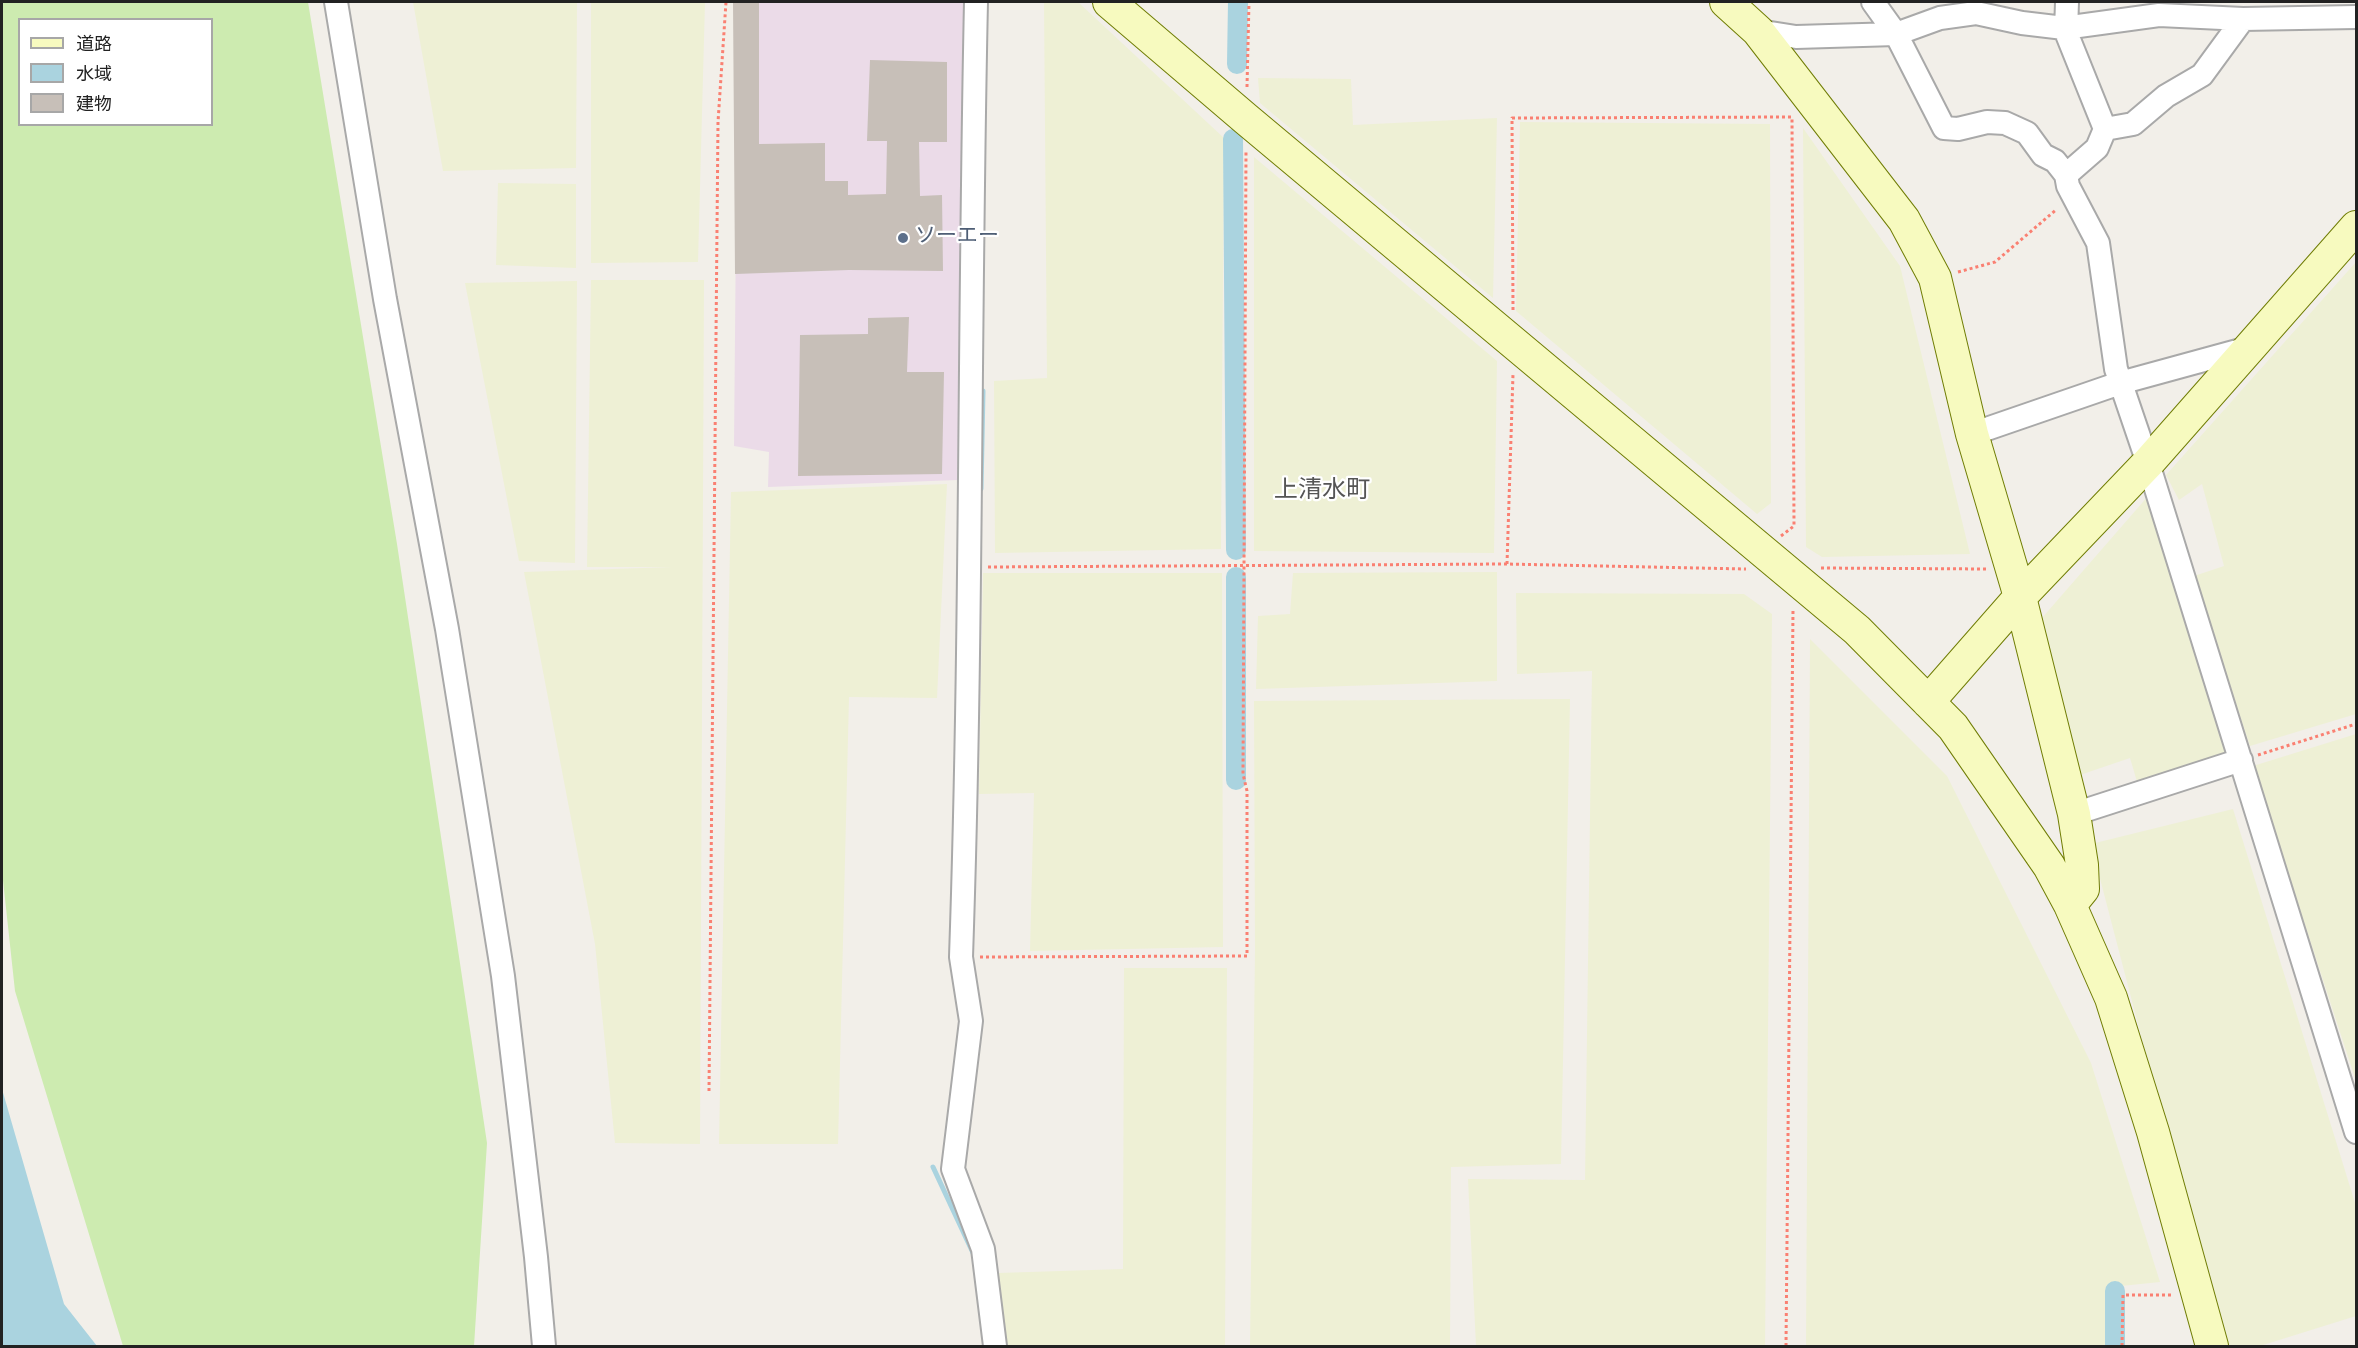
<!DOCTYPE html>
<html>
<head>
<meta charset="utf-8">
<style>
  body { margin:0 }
  #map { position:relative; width:2358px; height:1348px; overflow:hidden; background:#f2efe9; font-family:Overpass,"Noto Sans JP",sans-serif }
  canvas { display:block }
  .frame { position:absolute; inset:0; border:3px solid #222; pointer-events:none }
  .legend { position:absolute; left:18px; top:18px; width:195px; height:108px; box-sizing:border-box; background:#fff; border:2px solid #a7a7a7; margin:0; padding:8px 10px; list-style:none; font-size:18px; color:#222 }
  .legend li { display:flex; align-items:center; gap:12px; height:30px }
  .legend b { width:30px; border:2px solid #a7a7a7 }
</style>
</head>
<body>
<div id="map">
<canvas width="2358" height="1348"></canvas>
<div class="frame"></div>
<ul class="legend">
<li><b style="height:8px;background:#f7fabf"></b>道路</li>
<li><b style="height:16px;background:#aad3df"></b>水域</li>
<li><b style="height:16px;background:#c7bfb8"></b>建物</li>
</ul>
</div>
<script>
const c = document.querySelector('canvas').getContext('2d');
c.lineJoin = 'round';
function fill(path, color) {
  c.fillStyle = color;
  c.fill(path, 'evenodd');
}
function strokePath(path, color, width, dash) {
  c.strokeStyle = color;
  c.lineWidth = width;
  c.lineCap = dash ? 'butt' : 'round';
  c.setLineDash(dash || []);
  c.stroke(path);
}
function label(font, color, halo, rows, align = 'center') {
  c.font = font + ' Overpass,"Noto Sans JP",sans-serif';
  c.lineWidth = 4.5;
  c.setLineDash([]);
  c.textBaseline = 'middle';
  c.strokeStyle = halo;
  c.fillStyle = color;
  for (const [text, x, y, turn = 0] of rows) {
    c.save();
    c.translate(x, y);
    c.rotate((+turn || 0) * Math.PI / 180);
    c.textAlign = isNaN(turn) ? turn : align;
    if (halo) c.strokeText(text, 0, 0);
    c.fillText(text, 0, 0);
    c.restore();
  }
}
fill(new Path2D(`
  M 738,2 L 964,2 L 958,480 L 768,487 L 769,452 L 734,446 Z`), '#ebdbe8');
fill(new Path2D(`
  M 413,2 L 577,2 L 576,168 L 443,171 Z
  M 591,2 L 705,2 L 698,262 L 591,263 Z
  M 1044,2 L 1078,2 L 1224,138 L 1221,549 L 995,553 L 994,381 L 1047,378 Z
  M 1258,78 L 1351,79 L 1353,125 L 1497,118 L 1493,298 L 1260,103 Z
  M 1520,122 L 1770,124 L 1771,503 L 1757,514 L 1516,311 Z
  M 1803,128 L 1900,266 L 1970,554 L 1822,557 L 1806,547 Z
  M 1254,157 L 1497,361 L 1494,553 L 1254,551 Z
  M 498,183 L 576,184 L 576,268 L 496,265 Z
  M 2356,262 L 2356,714 L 2250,746 L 2194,576 L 2224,566 L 2202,484 L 2179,500 L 2166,475 Z
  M 591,280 L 704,280 L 700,1144 L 615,1143 L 595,944 L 524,572 L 672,567 L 587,567 Z
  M 577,281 L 575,563 L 519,561 L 465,283 Z
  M 947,484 L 937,698 L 849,697 L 838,1144 L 719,1144 L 731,492 Z
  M 2149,495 L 2227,757 L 2138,785 L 2130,758 L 2080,775 L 2042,618 Z
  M 1497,572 L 1497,681 L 1256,689 L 1258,616 L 1290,614 L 1293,573 Z
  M 983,573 L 1222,573 L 1223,947 L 1030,951 L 1034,793 L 979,794 Z
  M 1516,593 L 1744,594 L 1772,614 L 1765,1346 L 1476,1346 L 1468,1179 L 1585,1180 L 1592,671 L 1517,674 Z
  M 1810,639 L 1947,776 L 2091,1063 L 2160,1282 L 2111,1287 L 2110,1346 L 1806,1346 Z
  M 1570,699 L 1561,1164 L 1451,1167 L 1450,1346 L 1250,1346 L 1255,951 L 1254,701 Z
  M 2356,734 L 2356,1081 L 2253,766 Z
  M 2233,809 L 2356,1206 L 2356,1316 L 2260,1346 L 2222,1346 L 2091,844 Z
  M 1124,968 L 1227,968 L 1225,1346 L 1006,1346 L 998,1273 L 1123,1269 Z`), '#eef0d5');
fill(new Path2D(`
  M 2,2 L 308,2 L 397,544 L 487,1143 L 474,1346 L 123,1346 L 15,991 L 2,871 ZM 20,20 L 212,20 L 212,124 L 20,124 Z`), '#cdebb0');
fill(new Path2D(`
  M 2,1089 L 64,1304 L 97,1346 L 2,1346 Z`), '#aad3df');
strokePath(new Path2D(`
  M 981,489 L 983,391
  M 933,1167 L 974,1255`), '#aad3df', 5);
strokePath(new Path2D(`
  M 1237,64 L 1238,2
  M 1233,139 L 1236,550
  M 1236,780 L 1236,577
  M 2115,1346 L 2115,1291`), '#aad3df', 20);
fill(new Path2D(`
  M 733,2 L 759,2 L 759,144 L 825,143 L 825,181 L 848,181 L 848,195 L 886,194 L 887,141 L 867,141 L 870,60 L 947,62 L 947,142 L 919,142 L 920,196 L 942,195 L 943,271 L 849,270 L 735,274 Z
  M 909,317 L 907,372 L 944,372 L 942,474 L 798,476 L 800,335 L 868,334 L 868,318 Z`), '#c7bfb8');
const street = new Path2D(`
  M 336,2 L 385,299 L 447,629 L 503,976 L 536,1257 L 544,1346
  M 976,2 C 969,320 972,639 961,957 L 971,1021 L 953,1169 L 983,1249 L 995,1346
  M 1873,2 L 1896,34 L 1944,128 L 1958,129 L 1987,122 L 2005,123 L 2027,133 L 2043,155 L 2055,161 L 2066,175
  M 2067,2 L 2066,32 L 2105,129 L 2097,148 L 2066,175 L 2068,186 L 2098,243 L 2116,369 L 2148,463 L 2356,1132
  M 1758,31 L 1796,37 L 1896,34 L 1940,18 L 1976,13 L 2022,23 L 2064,28 L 2159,15 L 2243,19 L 2356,17
  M 2105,129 L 2133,124 L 2166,96 L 2202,75 L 2243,19
  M 1972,434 L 2120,383 L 2248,348
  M 2074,814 L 2241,760`);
const secondary = new Path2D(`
  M 1109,2 L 1246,119 L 1857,630 L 1953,727 L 2049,866 L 2070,905 L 2111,998 L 2153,1132 L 2212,1346
  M 1726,2 L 1758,31 L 1904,220 L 1935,278 L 1972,434 L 2020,597 L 2074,814 L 2082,865 L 2083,889 L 2070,905
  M 1928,702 L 2020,597 L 2148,463 L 2356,227`);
strokePath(street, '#a9a9a9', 26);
strokePath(secondary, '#707d05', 34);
strokePath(new Path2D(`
  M 1247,87 L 1249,2
  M 1958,272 L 1995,262 L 2057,209
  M 1513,310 L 1512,118 L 1792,117
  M 1781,536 L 1794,526 L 1792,118
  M 1507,564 L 1513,374
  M 988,567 L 1507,564 L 1746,569
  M 1821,568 L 1986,569
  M 2258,755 L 2356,724
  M 980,957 L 1247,956 L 1247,791 L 1243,774 L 1246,150
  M 709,1091 L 718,122 L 726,2
  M 1786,1346 L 1793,610
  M 2122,1346 L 2123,1295 L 2173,1295`), '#fa8072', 3, [3, 3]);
strokePath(street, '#fff', 22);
strokePath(secondary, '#f7fabf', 32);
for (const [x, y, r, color] of [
  [903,238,6,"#5c6f8a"]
]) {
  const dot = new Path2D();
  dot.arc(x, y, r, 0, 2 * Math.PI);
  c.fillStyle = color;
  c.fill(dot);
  strokePath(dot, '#fff', 2);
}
label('21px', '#4e5e75', '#fff', [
  ["ソーエー",915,238]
], 'left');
label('24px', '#555', '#fff', [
  ["上清水町",1322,492]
]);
</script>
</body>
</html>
